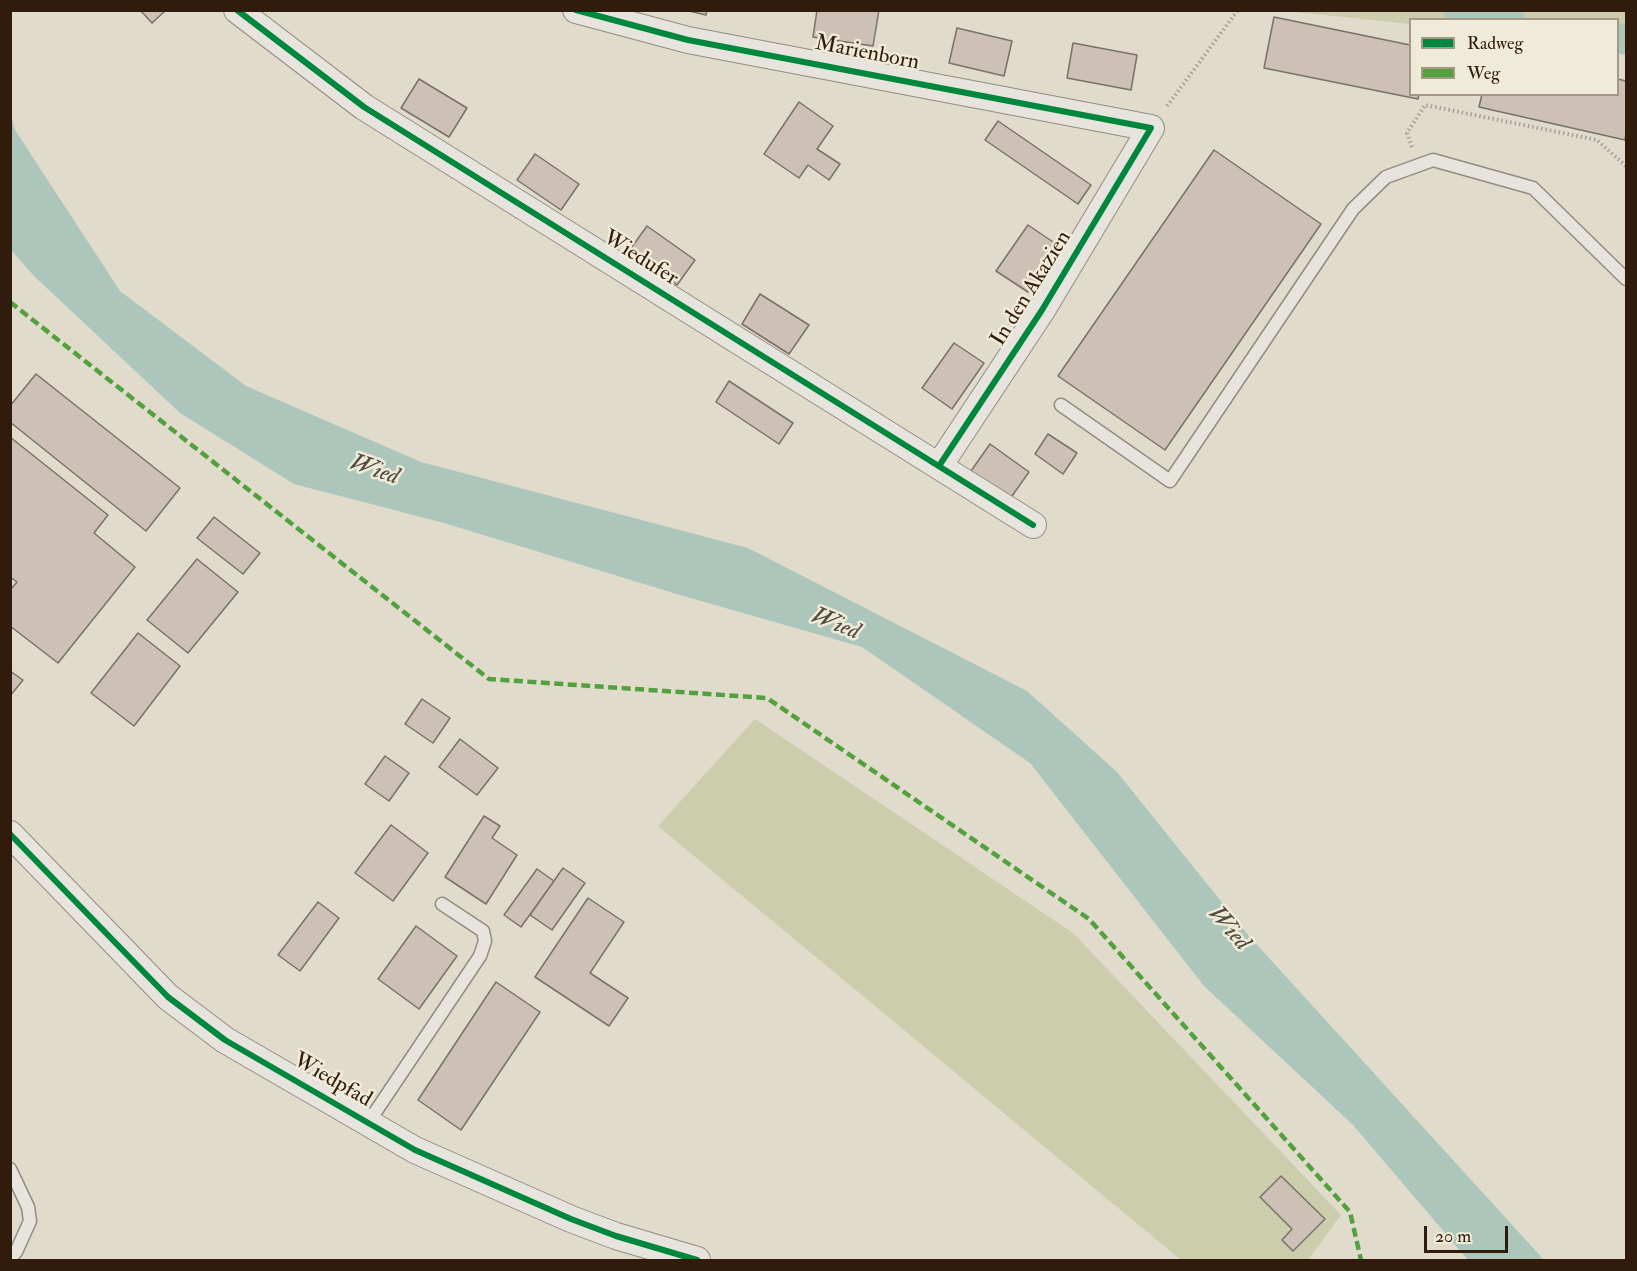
<!DOCTYPE html>
<html>
<head>
<meta charset="utf-8">
<style>
  body { margin:0 }
  #map { position:relative; width:1637px; height:1271px; overflow:hidden; background:#e0dbcb; font-family:"IM FELL Double Pica",serif }
  canvas { display:block }
  .frame { position:absolute; inset:0; border:12px solid #311b0c; pointer-events:none }
  .legend { position:absolute; left:1409px; top:18px; width:210px; height:78px; box-sizing:border-box; background:#f0ebd8; border:2px solid #a49886; margin:0; padding:8px 10px; list-style:none; font-size:18px; color:#311b0c }
  .legend li { display:flex; align-items:center; gap:12px; height:30px }
  .legend b { width:30px; border:2px solid #a49886 }
  .scale { position:absolute; left:1424px; top:1226px; width:84px; height:27px; box-sizing:border-box; border:3px solid #311b0c; border-top:0; padding-left:8px; font-size:18px; line-height:21px; white-space:nowrap; color:#311b0c; -webkit-text-stroke:4px #f0ebd8; paint-order:stroke }
</style>
</head>
<body>
<div id="map">
<canvas width="1637" height="1271"></canvas>
<div class="frame"></div>
<ul class="legend">
<li><b style="height:8px;background:#00873e"></b>Radweg</li>
<li><b style="height:8px;background:#52a13e"></b>Weg</li>
</ul>
<div class="scale">20 m</div>
</div>
<script>
const c = document.querySelector('canvas').getContext('2d');
c.lineJoin = 'round';
function fill(path, color) {
  c.fillStyle = color;
  c.fill(path, 'evenodd');
}
function strokePath(path, color, width, dash) {
  c.strokeStyle = color;
  c.lineWidth = width;
  c.lineCap = dash ? 'butt' : 'round';
  c.setLineDash(dash || []);
  c.stroke(path);
}
function label(font, color, halo, rows, align = 'center') {
  c.font = font + ' "IM FELL Double Pica",serif';
  c.lineWidth = 5;
  c.setLineDash([]);
  c.textBaseline = 'middle';
  c.strokeStyle = halo;
  c.fillStyle = color;
  for (const [text, x, y, turn = 0] of rows) {
    c.save();
    c.translate(x, y);
    c.rotate((+turn || 0) * Math.PI / 180);
    c.textAlign = isNaN(turn) ? turn : align;
    if (halo) c.strokeText(text, 0, 0);
    c.fillText(text, 0, 0);
    c.restore();
  }
}
fill(new Path2D(`
  M 1285,11 L 1626,11 L 1626,49 L 1618,48 L 1618,20 L 1410,20 L 1410,24 Z
  M 755,719 L 1073,933 L 1341,1215 L 1308,1260 L 1181,1260 L 658,826 Z`), '#cbcdac');
fill(new Path2D(`
  M 11,116 L 15,130 L 120,291 L 246,386 L 421,462 L 748,548 L 1027,691 L 1117,772 L 1249,936 L 1544,1260 L 1468,1260 L 1353,1125 L 1204,986 L 1030,763 L 862,647 L 680,595 L 444,523 L 294,484 L 180,413 L 35,277 L 11,250 Z`), '#adc6bc');
strokePath(new Path2D(`
  M 1458,10 L 1510,20
  M 1618,38 L 1626,40`), '#adc6bc', 30);
const building = new Path2D(`
  M 140,10 L 166,10 L 152,23 Z
  M 685,10 L 707,10 L 706,15 Z
  M 817,10 L 879,10 L 873,46 L 813,37 Z
  M 1274,17 L 1410,45 L 1410,94 L 1419,94 L 1418,99 L 1264,68 Z
  M 957,28 L 1012,41 L 1004,76 L 949,63 Z
  M 1073,43 L 1137,55 L 1131,90 L 1067,78 Z
  M 419,79 L 467,108 L 449,137 L 401,108 Z
  M 1618,79 L 1626,81 L 1626,132 L 1625,140 L 1479,107 L 1482,94 L 1618,94 Z
  M 799,102 L 833,126 L 817,149 L 840,164 L 829,180 L 808,165 L 799,178 L 764,154 Z
  M 998,121 L 1091,185 L 1078,204 L 985,140 Z
  M 1214,150 L 1321,224 L 1165,450 L 1058,376 Z
  M 535,154 L 579,184 L 561,210 L 517,180 Z
  M 1028,225 L 1059,246 L 1028,292 L 996,271 Z
  M 647,226 L 695,260 L 677,285 L 629,251 Z
  M 760,294 L 809,325 L 789,354 L 742,324 Z
  M 954,343 L 984,363 L 952,409 L 922,388 Z
  M 36,374 L 180,488 L 146,531 L 10,422 L 10,406 Z
  M 729,381 L 793,423 L 779,444 L 716,402 Z
  M 1048,434 L 1077,453 L 1063,474 L 1035,454 Z
  M 10,437 L 108,515 L 94,533 L 135,567 L 58,663 L 10,626 L 10,590 L 17,582 L 10,577 Z
  M 990,444 L 1029,472 L 1005,506 L 966,478 Z
  M 214,517 L 260,553 L 243,574 L 197,538 Z
  M 197,559 L 238,592 L 188,653 L 147,620 Z
  M 138,633 L 180,666 L 134,726 L 91,693 Z
  M 10,671 L 23,680 L 10,696 Z
  M 422,699 L 450,718 L 433,743 L 405,724 Z
  M 460,739 L 498,768 L 477,795 L 439,767 Z
  M 385,756 L 409,773 L 389,801 L 365,784 Z
  M 484,816 L 500,826 L 492,838 L 517,855 L 486,904 L 445,877 Z
  M 391,825 L 428,853 L 393,901 L 355,873 Z
  M 563,868 L 585,883 L 552,930 L 530,915 Z
  M 537,869 L 554,881 L 521,927 L 504,915 Z
  M 588,898 L 624,922 L 590,973 L 628,998 L 609,1026 L 535,977 Z
  M 318,902 L 339,918 L 300,971 L 278,955 Z
  M 416,926 L 457,956 L 419,1009 L 378,979 Z
  M 496,982 L 540,1012 L 461,1130 L 418,1100 Z
  M 1281,1176 L 1325,1219 L 1293,1251 L 1282,1240 L 1292,1229 L 1260,1197 Z`);
fill(building, '#cdc0b4');
strokePath(building, '#797269', 1.5);
const lane = new Path2D(`
  M 1061,405 L 1170,481 L 1353,209 L 1386,177 L 1433,160 L 1533,188 L 1626,279
  M 368,1123 L 480,956 L 485,941 L 483,931 L 442,904
  M 10,1169 L 28,1207 L 30,1221 L 16,1252 L 10,1258`);
const street = new Path2D(`
  M 237,10 L 364,107 L 1033,525
  M 576,10 L 688,40 L 1151,128 L 1042,310 L 939,466
  M 10,834 L 168,997 L 225,1040 L 415,1150 L 571,1219 L 616,1236 L 697,1260`);
strokePath(lane, '#928c82', 15);
strokePath(street, '#928c82', 28);
strokePath(new Path2D(`
  M 1167,106 L 1238,10
  M 1412,147 L 1407,133 L 1425,105 L 1597,140 L 1626,166`), '#a4a099', 4, [1.5, 3]);
strokePath(lane, '#e7e4dd', 12);
strokePath(street, '#e7e4dd', 26);
strokePath(new Path2D(`
  M 10,302 L 489,679 L 767,698 L 1089,919 L 1350,1212 L 1361,1260`), '#52a13e', 4.5, [9, 4.5]);
strokePath(new Path2D(`
  M 237,10 L 364,107 L 1033,525
  M 576,10 L 688,40 L 1151,128 L 1042,310 L 939,466
  M 10,834 L 168,997 L 225,1040 L 415,1150 L 571,1219 L 616,1236 L 697,1260`), '#00873e', 6);
label('22px', '#311b0c', '#f0ebd8', [
  ["Marienborn",867,54,11],
  ["Wiedufer",640,259,32],
  ["In den Akazien",1032,289,-58],
  ["Wiedpfad",332,1081,30]
]);
label('italic 24px', '#504c3f', '#f0ebd8', [
  ["Wied",374,471,19],
  ["Wied",835,625,22],
  ["Wied",1228,929,49]
]);
</script>
</body>
</html>
